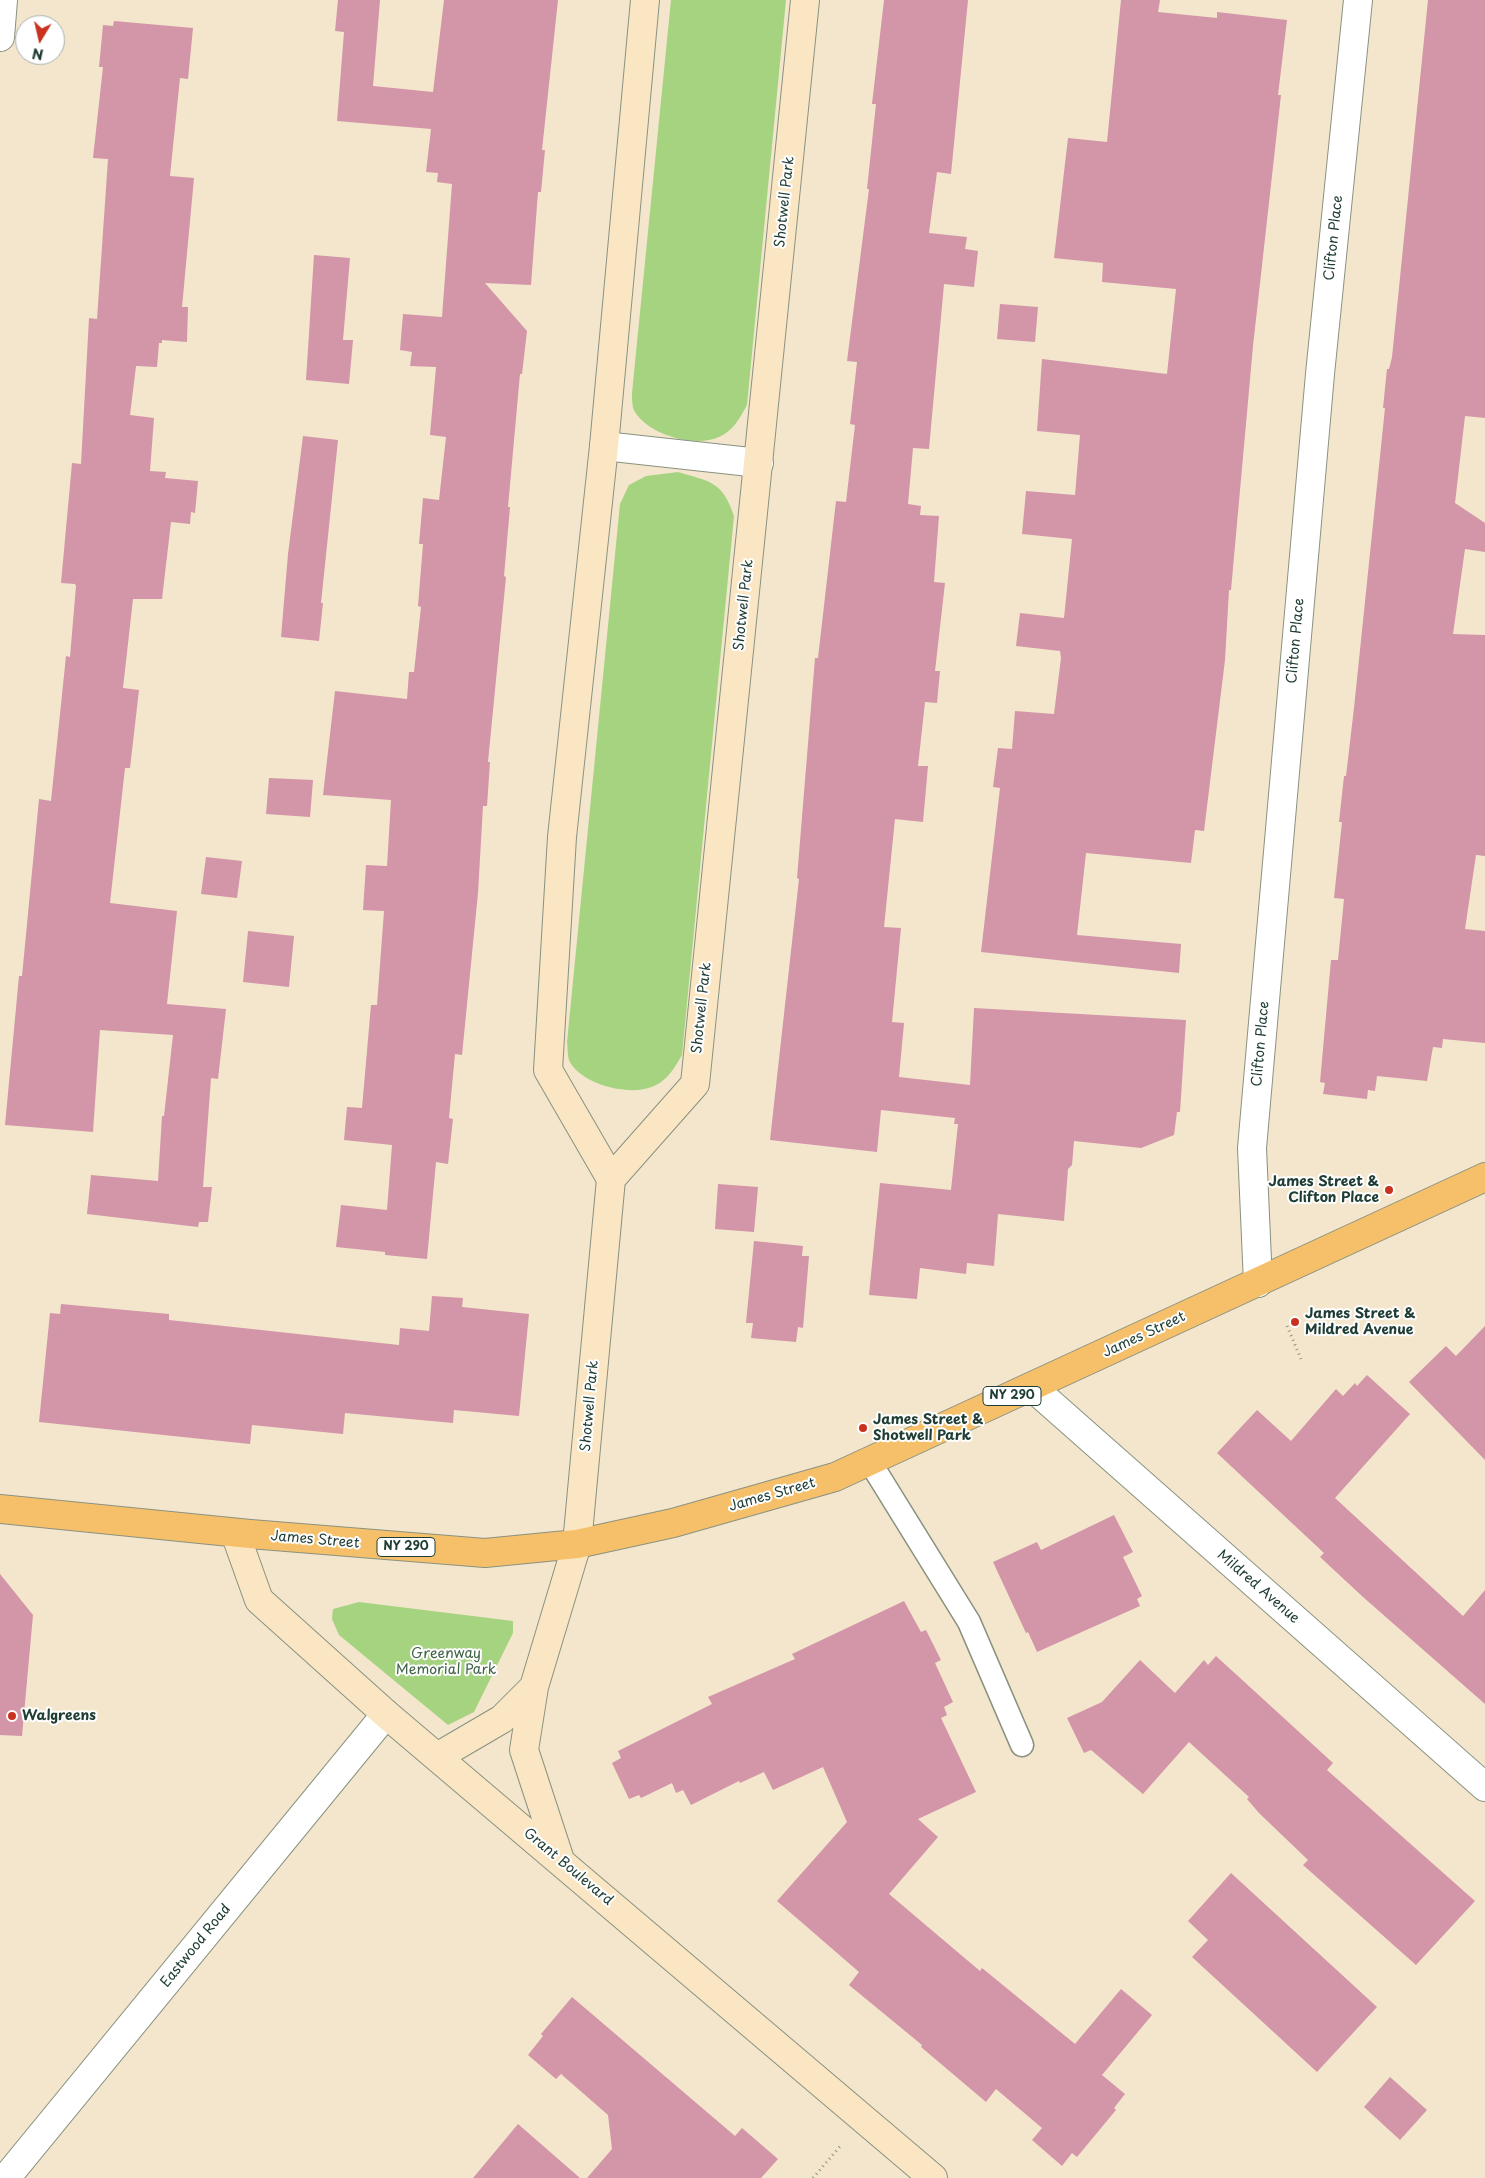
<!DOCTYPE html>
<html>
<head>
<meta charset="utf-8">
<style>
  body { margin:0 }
  #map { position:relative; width:1485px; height:2178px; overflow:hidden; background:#f3e6cc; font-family:"Playpen Sans",sans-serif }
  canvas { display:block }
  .north { position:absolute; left:15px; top:15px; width:50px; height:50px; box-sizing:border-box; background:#fff; border:1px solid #a5b1ae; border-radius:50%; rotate:189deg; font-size:14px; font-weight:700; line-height:20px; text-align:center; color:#1f3d34 }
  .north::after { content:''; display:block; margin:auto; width:18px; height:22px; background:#c8321e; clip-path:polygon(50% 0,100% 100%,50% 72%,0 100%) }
</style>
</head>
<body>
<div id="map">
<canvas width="1485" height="2178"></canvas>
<div class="north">N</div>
</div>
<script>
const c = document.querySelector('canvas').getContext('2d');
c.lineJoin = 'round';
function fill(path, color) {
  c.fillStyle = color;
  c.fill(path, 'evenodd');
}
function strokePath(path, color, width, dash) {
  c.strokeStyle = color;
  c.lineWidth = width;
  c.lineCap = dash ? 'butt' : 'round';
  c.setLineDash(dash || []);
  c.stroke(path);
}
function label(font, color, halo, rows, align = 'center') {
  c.font = font + ' "Playpen Sans",sans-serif';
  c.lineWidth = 4;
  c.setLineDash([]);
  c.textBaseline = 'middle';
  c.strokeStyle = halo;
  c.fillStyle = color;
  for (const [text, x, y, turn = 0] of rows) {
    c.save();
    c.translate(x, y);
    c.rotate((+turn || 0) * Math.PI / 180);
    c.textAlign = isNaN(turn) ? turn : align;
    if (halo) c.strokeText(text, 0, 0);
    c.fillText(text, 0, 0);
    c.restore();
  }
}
fill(new Path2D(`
  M 671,0 L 786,0 L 747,405 C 740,418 733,431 719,437 C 695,448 649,435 635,412 C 632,408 632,398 632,393 Z
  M 678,472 C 711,482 722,481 734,516 L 682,1055 C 675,1067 668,1080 654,1086 C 632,1097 582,1085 570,1062 C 567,1057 568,1048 567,1042 L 620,504 L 629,485 L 646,476 Z
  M 359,1602 L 513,1621 L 513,1633 L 474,1712 L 448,1725 L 339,1635 L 332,1619 L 333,1609 Z`), '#a5d380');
fill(new Path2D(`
  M 338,0 L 380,0 L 373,86 L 433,92 L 444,0 L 558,0 L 542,150 L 545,150 L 541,192 L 538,192 L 531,285 L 485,283 L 527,331 L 522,374 L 520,374 L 508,507 L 510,507 L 504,576 L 506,577 L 488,762 L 490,762 L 487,806 L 483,806 L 478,893 L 462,1055 L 455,1054 L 449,1118 L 453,1119 L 448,1164 L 436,1162 L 427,1259 L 385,1255 L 385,1252 L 336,1247 L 341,1205 L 387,1210 L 392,1145 L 344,1140 L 347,1107 L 362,1108 L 371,1005 L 377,1005 L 384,911 L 363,910 L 366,865 L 387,866 L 391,800 L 323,795 L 335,691 L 407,699 L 409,672 L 414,672 L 421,607 L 418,606 L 423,544 L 419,544 L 423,498 L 439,500 L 446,437 L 430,435 L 436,367 L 410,366 L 412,352 L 400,350 L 403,314 L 442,317 L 452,184 L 437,182 L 438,173 L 426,172 L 431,129 L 337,121 L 344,32 L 335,31 Z
  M 884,0 L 968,0 L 951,174 L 937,172 L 929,233 L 967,237 L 965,249 L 978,251 L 974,287 L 944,284 L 929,449 L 913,448 L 908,504 L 921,506 L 920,515 L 939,516 L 934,582 L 945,583 L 935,671 L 940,671 L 937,703 L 925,702 L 918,766 L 928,766 L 923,822 L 895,819 L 884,927 L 901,928 L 892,1022 L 904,1023 L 899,1077 L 970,1085 L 974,1008 L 1186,1020 L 1180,1112 L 1177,1112 L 1174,1135 L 1141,1148 L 1074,1141 L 1072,1165 L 1068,1169 L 1064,1221 L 998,1214 L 994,1266 L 967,1263 L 966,1274 L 920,1268 L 917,1299 L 869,1295 L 880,1183 L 951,1190 L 958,1124 L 954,1124 L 955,1118 L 881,1110 L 877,1152 L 770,1140 L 799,879 L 797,878 L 815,658 L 818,658 L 836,501 L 846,502 L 855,425 L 850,424 L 857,362 L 847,361 L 869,189 L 867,189 L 876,104 L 872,104 Z
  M 1121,0 L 1160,0 L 1158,12 L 1217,18 L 1217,12 L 1287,20 L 1278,95 L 1281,95 L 1253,346 L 1231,590 L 1229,590 L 1225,660 L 1204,831 L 1195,830 L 1191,863 L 1086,853 L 1077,935 L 1181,944 L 1179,973 L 981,952 L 1000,788 L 993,787 L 998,748 L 1012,749 L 1015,711 L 1054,714 L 1061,658 L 1060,651 L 1016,646 L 1020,613 L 1064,618 L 1072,539 L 1022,534 L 1026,491 L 1075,495 L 1080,435 L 1037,431 L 1042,359 L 1167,374 L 1176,289 L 1102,282 L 1103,263 L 1054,258 L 1068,138 L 1107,142 Z
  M 1428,0 L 1485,0 L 1485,418 L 1465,416 L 1455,503 L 1485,523 L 1485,552 L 1465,549 L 1453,634 L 1485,635 L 1485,856 L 1476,855 L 1465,929 L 1485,931 L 1485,1043 L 1443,1039 L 1442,1048 L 1433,1047 L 1427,1081 L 1377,1076 L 1375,1091 L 1368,1090 L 1367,1099 L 1323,1094 L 1325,1083 L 1320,1082 L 1331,960 L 1338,960 L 1344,899 L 1334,898 L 1342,822 L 1339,822 L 1344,776 L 1346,776 L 1354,708 L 1385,408 L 1383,408 L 1387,369 L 1389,369 L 1392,357 Z
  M 114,21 L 193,28 L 188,79 L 180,78 L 170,176 L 194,178 L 182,307 L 188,307 L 187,342 L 162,340 L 162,343 L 159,343 L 157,367 L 136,366 L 130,415 L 154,418 L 150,471 L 166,472 L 165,478 L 198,481 L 195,513 L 191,512 L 190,524 L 171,522 L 162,599 L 133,599 L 123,688 L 139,690 L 130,768 L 125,768 L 110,903 L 177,911 L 167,1004 L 226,1009 L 218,1079 L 211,1078 L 203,1187 L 212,1187 L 208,1222 L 199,1222 L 198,1227 L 87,1214 L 91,1175 L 158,1181 L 162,1116 L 164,1116 L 173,1035 L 100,1030 L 93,1132 L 5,1125 L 19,976 L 22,976 L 39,799 L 51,801 L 66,656 L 70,657 L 76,586 L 75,584 L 61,583 L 72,463 L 81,464 L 89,318 L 97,319 L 108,159 L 93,158 L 103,67 L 99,67 L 103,25 L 113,26 Z
  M 314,255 L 350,258 L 343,340 L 353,340 L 349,384 L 306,380 Z
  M 1000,304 L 1038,307 L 1035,342 L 997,339 Z
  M 303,436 L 338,440 L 321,603 L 323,603 L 319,641 L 281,637 L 288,554 Z
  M 269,778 L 313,780 L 310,817 L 266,814 Z
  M 206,857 L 242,861 L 237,898 L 201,894 Z
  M 248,931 L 294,936 L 289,987 L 243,982 Z
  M 718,1184 L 758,1187 L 754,1232 L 715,1229 Z
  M 754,1241 L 803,1246 L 802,1256 L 809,1256 L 803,1328 L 798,1327 L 796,1342 L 751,1338 L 753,1323 L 746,1323 Z
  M 432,1296 L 463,1298 L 462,1307 L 529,1314 L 519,1416 L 454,1410 L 453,1423 L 345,1413 L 343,1434 L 252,1425 L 250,1444 L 39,1422 L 50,1313 L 60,1314 L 61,1304 L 169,1314 L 169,1320 L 399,1345 L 400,1328 L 429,1331 Z
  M 1485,1326 L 1485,1460 L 1409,1382 L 1446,1346 L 1456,1356 Z
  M 1367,1375 L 1410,1414 L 1335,1498 L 1463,1616 L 1485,1590 L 1485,1704 L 1363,1597 L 1320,1557 L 1324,1553 L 1217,1453 L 1257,1410 L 1291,1441 L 1336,1389 L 1343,1396 L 1355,1383 L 1357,1386 Z
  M 1114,1515 L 1133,1552 L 1123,1557 L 1142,1596 L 1137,1599 L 1140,1606 L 1037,1652 L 1028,1632 L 1026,1633 L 993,1562 L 1037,1542 L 1041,1550 Z
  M 0,1574 L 33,1615 L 22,1736 L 0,1735 Z
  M 904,1601 L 921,1632 L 926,1630 L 941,1660 L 935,1663 L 953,1702 L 944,1707 L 947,1715 L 941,1718 L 976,1792 L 918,1819 L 938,1837 L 889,1894 L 980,1971 L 982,1968 L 1075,2044 L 1121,1989 L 1152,2015 L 1102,2075 L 1125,2094 L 1114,2108 L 1116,2110 L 1077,2157 L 1072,2153 L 1062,2166 L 1032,2140 L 1042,2128 L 996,2089 L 986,2102 L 921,2047 L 922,2045 L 849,1985 L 859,1972 L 777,1901 L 847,1822 L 823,1767 L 773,1790 L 764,1772 L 740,1783 L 739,1781 L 691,1805 L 683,1790 L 676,1793 L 672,1783 L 641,1798 L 639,1795 L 629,1799 L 612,1763 L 621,1758 L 618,1751 L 712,1704 L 708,1697 L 795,1659 L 792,1654 Z
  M 1216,1656 L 1333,1763 L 1327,1770 L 1475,1901 L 1416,1965 L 1303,1865 L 1308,1860 L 1259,1813 L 1247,1799 L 1249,1797 L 1189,1742 L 1143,1794 L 1091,1750 L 1084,1753 L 1067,1718 L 1102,1702 L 1140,1660 L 1175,1693 L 1204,1660 L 1208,1665 Z
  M 1231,1873 L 1377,2007 L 1317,2072 L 1192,1957 L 1208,1940 L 1188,1921 Z
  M 572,1997 L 735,2136 L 742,2128 L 778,2159 L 761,2178 L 587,2178 L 612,2149 L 608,2115 L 561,2074 L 556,2079 L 528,2055 L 543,2036 L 541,2034 Z
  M 1390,2077 L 1427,2110 L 1400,2140 L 1364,2107 Z
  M 518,2124 L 580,2178 L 473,2178 Z`), '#d395a8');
const lane = new Path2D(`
  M 870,1462 L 969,1622 L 1022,1745`);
const street = new Path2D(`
  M 0,37 L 3,0
  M 604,446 L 759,463
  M 1258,1283 L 1252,1148 L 1320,374 L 1358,0
  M 1032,1387 L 1485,1787
  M 6,2178 L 386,1714`);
const secondary = new Path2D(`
  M 611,1179 L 695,1084 L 805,0
  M 235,1533 L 259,1600 L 386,1714 L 933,2178
  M 437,1757 L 502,1719 L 534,1687
  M 560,1860 L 524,1750 L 534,1687 L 577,1544 L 611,1179 L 548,1070 L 562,837 L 604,446 L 645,0`);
const primary = new Path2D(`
  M 0,1509 L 250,1534 L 485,1553 L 577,1544 L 673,1523 L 835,1477 L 1485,1177`);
strokePath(lane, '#899280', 25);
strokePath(street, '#899280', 30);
strokePath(secondary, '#899280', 30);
strokePath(primary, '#899280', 30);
strokePath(new Path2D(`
  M 1287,1326 L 1301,1359
  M 813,2178 L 842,2144`), '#899280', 3, [1, 4]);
strokePath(lane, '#fff', 22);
strokePath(street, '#fff', 28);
strokePath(secondary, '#fbe6c4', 28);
strokePath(primary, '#f6c06b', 28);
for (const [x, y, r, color] of [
  [1389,1190,5,"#c8321e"],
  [1295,1322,5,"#c8321e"],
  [863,1428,5,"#c8321e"],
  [12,1716,5,"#c8321e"]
]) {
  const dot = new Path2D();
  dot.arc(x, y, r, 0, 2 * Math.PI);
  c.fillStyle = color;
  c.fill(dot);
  strokePath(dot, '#fff', 2);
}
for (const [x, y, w] of [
  [1012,1396,58],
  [406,1547,58]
]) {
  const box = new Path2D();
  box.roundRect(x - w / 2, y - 9.5, w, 19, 4);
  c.fillStyle = '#fff';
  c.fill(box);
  strokePath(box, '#1f3d34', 1);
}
label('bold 12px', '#1f3d34', null, [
  ["NY 290",1012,1396],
  ["NY 290",406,1547]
]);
label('14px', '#1f3d34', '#fff', [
  ["Shotwell Park",785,202,-84],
  ["Clifton Place",1334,238,-84],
  ["Shotwell Park",744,605,-84],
  ["Clifton Place",1296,641,-85],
  ["Shotwell Park",702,1008,-84],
  ["Clifton Place",1261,1044,-85],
  ["James Street",1144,1335,-25],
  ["Shotwell Park",590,1406,-85],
  ["James Street",772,1495,-16],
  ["James Street",315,1540,5],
  ["Mildred Avenue",1258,1587,41],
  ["Grant Boulevard",568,1867,40],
  ["Eastwood Road",196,1946,-51]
]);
label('bold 14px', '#1f3d34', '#fff', [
  ["James Street &",1379,1182,"right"],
  ["Clifton Place",1379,1198,"right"],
  ["James Street &",1305,1314],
  ["Mildred Avenue",1305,1330],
  ["James Street &",873,1420],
  ["Shotwell Park",873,1436],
  ["Walgreens",22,1716]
], 'left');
label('14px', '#406247', '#fff', [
  ["Greenway",446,1654],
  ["Memorial Park",446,1670]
]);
</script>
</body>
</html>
